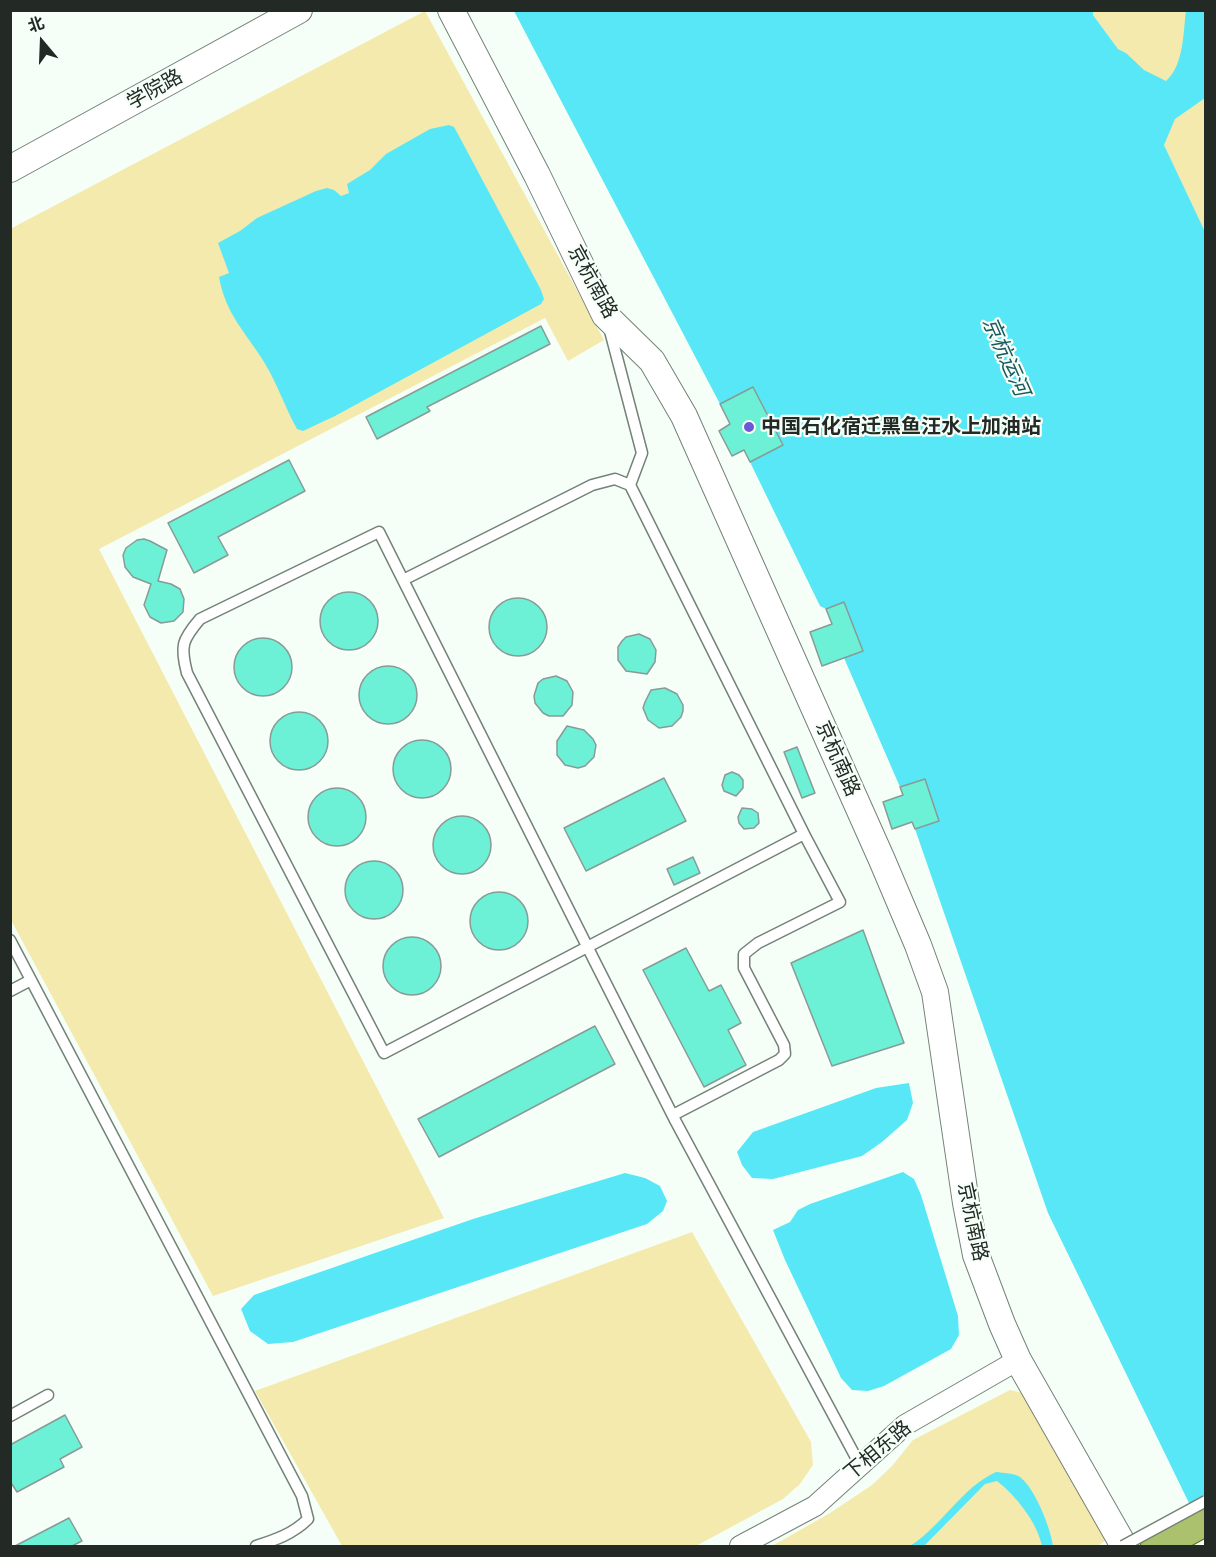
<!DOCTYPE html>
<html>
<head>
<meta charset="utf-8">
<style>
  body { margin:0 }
  #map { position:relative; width:1216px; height:1557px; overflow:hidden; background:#f5fff7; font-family:Bitter,"Noto Sans SC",serif }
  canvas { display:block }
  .frame { position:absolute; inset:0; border:12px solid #232924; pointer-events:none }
  .north { position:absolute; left:12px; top:12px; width:60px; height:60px; -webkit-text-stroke:4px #f5fff7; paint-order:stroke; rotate:341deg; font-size:16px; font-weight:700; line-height:24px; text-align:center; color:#232924 }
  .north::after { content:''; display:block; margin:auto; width:21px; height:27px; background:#232924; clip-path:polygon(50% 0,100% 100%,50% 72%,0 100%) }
</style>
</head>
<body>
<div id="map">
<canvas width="1216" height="1557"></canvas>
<div class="frame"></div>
<div class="north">北</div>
</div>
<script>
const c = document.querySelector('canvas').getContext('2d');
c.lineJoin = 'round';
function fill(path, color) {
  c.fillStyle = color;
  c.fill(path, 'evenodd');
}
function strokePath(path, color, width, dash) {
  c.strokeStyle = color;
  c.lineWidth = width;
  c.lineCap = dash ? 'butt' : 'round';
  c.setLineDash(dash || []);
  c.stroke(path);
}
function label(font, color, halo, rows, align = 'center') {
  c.font = font + ' Bitter,"Noto Sans SC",serif';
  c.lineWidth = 4.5;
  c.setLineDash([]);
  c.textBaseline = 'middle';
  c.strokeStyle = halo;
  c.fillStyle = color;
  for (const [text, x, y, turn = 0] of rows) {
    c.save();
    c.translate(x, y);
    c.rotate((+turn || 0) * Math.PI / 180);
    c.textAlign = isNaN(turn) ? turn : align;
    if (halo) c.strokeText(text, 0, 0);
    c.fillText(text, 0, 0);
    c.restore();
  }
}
fill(new Path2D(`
  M 425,11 L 604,340 L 568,361 L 545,318 L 99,549 L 444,1218 L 213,1296 L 11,920 L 10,229 Z
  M 1093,11 L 1205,11 L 1205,234 L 1164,145 L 1126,53 L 1118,49 L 1093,15 Z
  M 692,1232 L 811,1442 L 813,1465 L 800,1484 L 783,1499 L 696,1546 L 342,1546 L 255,1391 Z
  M 1010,1390 L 1023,1393 L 1106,1540 L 1098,1546 L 772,1546 L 830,1513 L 872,1485 L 892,1466 L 913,1440 Z`), '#f5eaad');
fill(new Path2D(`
  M 514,11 L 1093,11 L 1093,15 L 1118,49 L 1126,53 L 1144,70 L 1166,81 C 1184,65 1183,33 1186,11 L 1205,11 L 1205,98 L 1175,119 L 1164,145 L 1206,234 L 1205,1536 L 1048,1213 L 915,829 L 939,821 L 925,779 L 900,787 L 844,658 L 862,650 L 844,602 L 826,609 L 820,606 L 750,462 L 783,444 L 753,387 L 720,404 Z
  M 449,125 L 454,127 L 459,136 L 541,290 L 544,299 L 541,304 L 335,416 L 303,431 L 297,429 C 285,407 277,383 264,362 C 245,331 226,315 219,277 L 229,273 L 218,243 L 240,231 L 257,218 L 316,191 L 327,188 L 334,190 L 341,196 L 349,193 L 347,184 L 370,170 L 386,154 L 430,129 Z
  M 909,1083 L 913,1103 L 907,1120 L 882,1142 L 862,1156 L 773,1179 L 752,1178 L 742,1165 L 737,1152 L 753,1132 L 876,1088 Z
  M 903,1172 L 914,1179 L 921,1195 L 958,1316 L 959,1335 L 951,1349 L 884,1386 L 868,1391 L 852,1390 L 841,1378 L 785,1260 L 773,1230 L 790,1222 L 798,1210 L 810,1204 Z
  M 625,1173 L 645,1178 L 660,1186 L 667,1201 L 663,1211 L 647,1224 L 293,1342 L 268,1344 L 250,1331 L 241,1309 L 254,1295 L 473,1219 Z
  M 996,1472 C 1003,1473 1015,1473 1020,1477 C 1035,1488 1051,1529 1053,1546 L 1042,1546 C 1037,1522 1016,1496 997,1481 L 985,1484 L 924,1546 L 910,1546 C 943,1525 961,1488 996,1472 Z`), '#58e7f6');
const building = new Path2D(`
  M 541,326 L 550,344 L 427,407 L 430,411 L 377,439 L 366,417 Z
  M 753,387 L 783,445 L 750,462 L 744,450 L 732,456 L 719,431 L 730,424 L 720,404 Z
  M 289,460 L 305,491 L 218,537 L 228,555 L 194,573 L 168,523 Z
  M 144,539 L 150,541 L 167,550 L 158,581 L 171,584 L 180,589 L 184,599 L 183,612 L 174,621 L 161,623 L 150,617 L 144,605 L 151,584 L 133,577 L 125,567 L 123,555 L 126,548 L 137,540 Z
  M320 621a29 29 0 1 1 58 0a29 29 0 1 1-58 0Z
  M489 627a29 29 0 1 1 58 0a29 29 0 1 1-58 0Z
  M 844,602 L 863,651 L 822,666 L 810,632 L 832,624 L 826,609 Z
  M 639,634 L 650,639 L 656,650 L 655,662 L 647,674 L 626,671 L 618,660 L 618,647 L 622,641 L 626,637 Z
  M234 667a29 29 0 1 1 58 0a29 29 0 1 1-58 0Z
  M359 695a29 29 0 1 1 58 0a29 29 0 1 1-58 0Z
  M 556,676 L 567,681 L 573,692 L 572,705 L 563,716 L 549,716 L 543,713 L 535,703 L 534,696 L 538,683 L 543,679 Z
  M 665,688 L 677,694 L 683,705 L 683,711 L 681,717 L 672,726 L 659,728 L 648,720 L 643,708 L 645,702 L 651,690 Z
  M270 741a29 29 0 1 1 58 0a29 29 0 1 1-58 0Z
  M 567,726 L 584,730 L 593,739 L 596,745 L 594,757 L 585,766 L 578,768 L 565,765 L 557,755 L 557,741 Z
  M393 769a29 29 0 1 1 58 0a29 29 0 1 1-58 0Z
  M 797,747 L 815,793 L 802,798 L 784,752 Z
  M 732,772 L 739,775 L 743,780 L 743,788 L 736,796 L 724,791 L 722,785 L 725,775 Z
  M 664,778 L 686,821 L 586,871 L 564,828 Z
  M 925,779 L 939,821 L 915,829 L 912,822 L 892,829 L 883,802 L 903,795 L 900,787 Z
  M308 817a29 29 0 1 1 58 0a29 29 0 1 1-58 0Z
  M 742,808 L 752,809 L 758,813 L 759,823 L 754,828 L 744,829 L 739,823 L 738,817 Z
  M433 845a29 29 0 1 1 58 0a29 29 0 1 1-58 0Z
  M 693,857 L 700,873 L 674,885 L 667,869 Z
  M345 890a29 29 0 1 1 58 0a29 29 0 1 1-58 0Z
  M470 921a29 29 0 1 1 58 0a29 29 0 1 1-58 0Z
  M 863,930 L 904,1043 L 832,1066 L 791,963 Z
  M383 966a29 29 0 1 1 58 0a29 29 0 1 1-58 0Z
  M 686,948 L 709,991 L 721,985 L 741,1023 L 728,1030 L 746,1065 L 704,1087 L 643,970 Z
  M 595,1026 L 615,1064 L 439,1157 L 418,1119 Z
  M 65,1415 L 82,1447 L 60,1459 L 64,1467 L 17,1492 L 10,1481 L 10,1445 Z
  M 69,1518 L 82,1541 L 72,1546 L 15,1546 Z`);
fill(building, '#6cf0d6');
strokePath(building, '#889b96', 1.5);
const service = new Path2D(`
  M 609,327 L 642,453 L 630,485
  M 403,580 L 592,485 L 615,479 L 630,485 L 804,834 L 384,1053 L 187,673 C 180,646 182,640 200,619 L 379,532 L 403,580 L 587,946 L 594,960 L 676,1122 L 860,1465
  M 10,940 L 302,1496 L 308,1519 C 293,1534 275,1540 256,1546
  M 10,991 L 31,980
  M 673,1115 L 779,1060 L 785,1054 L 784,1045 L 744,968 L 744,954 L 758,943 L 840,902 L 804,834
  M 10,1416 L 48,1395`);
const minor = new Path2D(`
  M 740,1546 L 815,1506 L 905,1425 L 1018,1360`);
const tertiary = new Path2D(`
  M 451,10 L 537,175 L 605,315 L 652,361 L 684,416 L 882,860 L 918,945 L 935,992 L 966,1203 L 976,1255 L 1002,1324 L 1018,1360 L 1124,1546
  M 10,169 L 299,10`);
const primary = new Path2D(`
  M 1157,1546 L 1206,1519`);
strokePath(service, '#748277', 13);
strokePath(minor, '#748277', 22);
strokePath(tertiary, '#748277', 28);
strokePath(primary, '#577015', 34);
strokePath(service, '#fff', 10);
strokePath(minor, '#fff', 20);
strokePath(tertiary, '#fff', 26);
strokePath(primary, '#abc16e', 32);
const serviceBridge = new Path2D(`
  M 1123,1546 L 1206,1501`);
strokePath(serviceBridge, '#748277', 13, []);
strokePath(serviceBridge, '#fff', 10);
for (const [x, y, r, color] of [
  [749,427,6,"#6b59d3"]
]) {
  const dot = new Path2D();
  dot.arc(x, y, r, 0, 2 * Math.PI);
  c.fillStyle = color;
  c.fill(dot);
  strokePath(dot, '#f5fff7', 2);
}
label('20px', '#232924', '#f5fff7', [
  ["学院路",155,90,-29],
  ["京杭南路",592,282,61],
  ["京杭南路",837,759,66],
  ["京杭南路",972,1222,78],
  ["下相东路",878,1451,-40]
]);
label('bold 20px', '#232924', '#f5fff7', [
  ["中国石化宿迁黑鱼汪水上加油站",761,427]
], 'left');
label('italic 21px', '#1c585e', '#f5fff7', [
  ["京杭运河",1005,357,66]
]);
</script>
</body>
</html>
